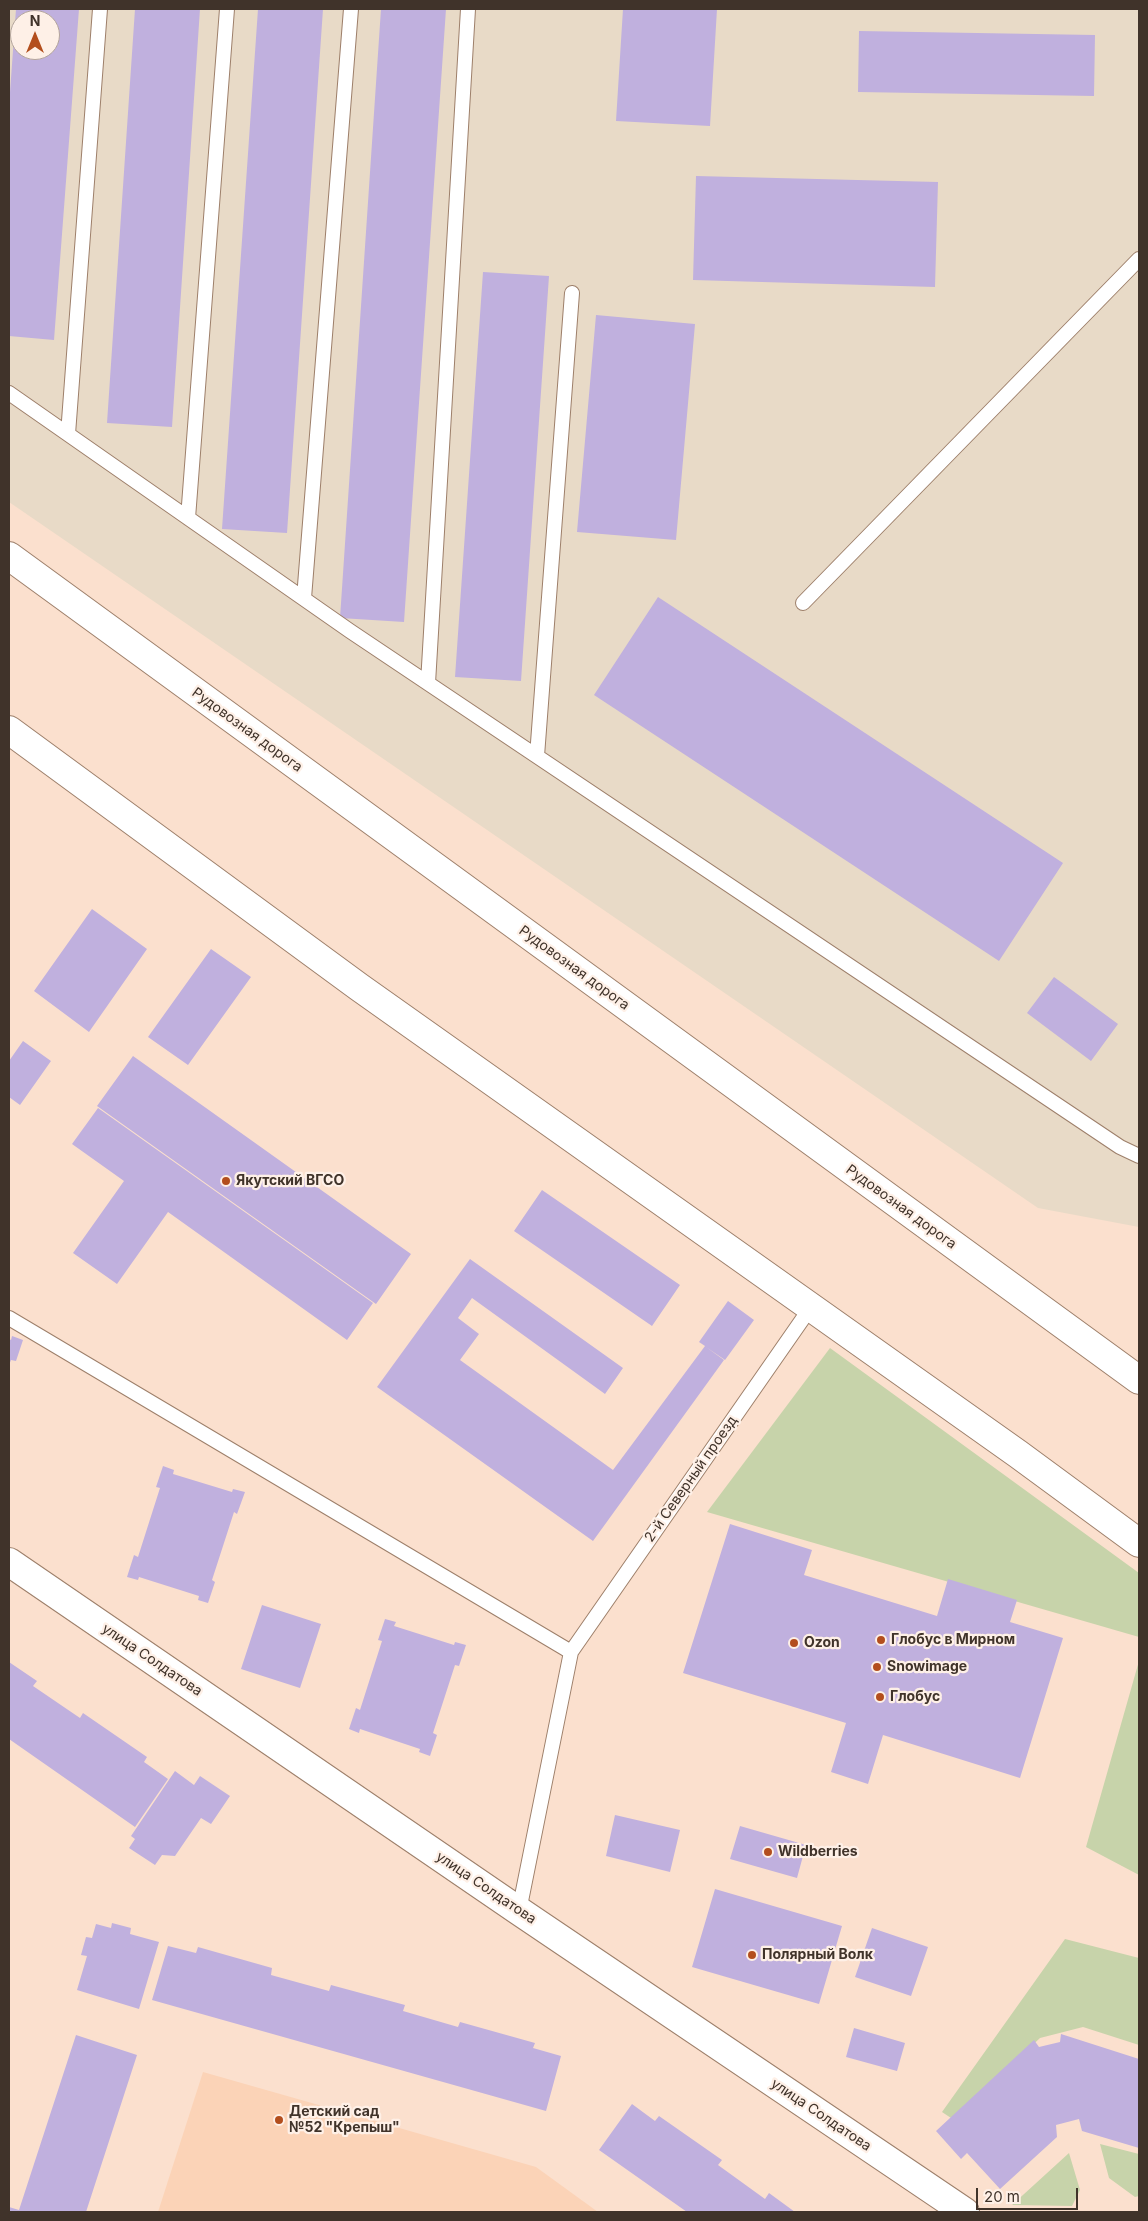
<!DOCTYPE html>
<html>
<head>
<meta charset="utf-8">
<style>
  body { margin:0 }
  #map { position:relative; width:1148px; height:2221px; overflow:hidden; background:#fbe0ce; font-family:Inter,sans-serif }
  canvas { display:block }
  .frame { position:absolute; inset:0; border:10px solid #40332a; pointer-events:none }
  .north { position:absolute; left:10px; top:10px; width:50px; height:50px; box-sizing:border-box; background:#fef0e7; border:1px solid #b2a49b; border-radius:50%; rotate:0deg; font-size:14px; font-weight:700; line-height:20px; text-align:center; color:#40332a }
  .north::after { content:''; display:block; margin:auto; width:18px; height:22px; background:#b34e1d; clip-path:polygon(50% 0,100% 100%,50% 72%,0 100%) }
  .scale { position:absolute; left:976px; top:2188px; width:102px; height:22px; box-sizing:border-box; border:2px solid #40332a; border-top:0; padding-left:6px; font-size:15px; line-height:18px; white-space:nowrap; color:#40332a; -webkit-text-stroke:4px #fef0e7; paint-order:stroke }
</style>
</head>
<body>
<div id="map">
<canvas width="1148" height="2221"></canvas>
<div class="frame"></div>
<div class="north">N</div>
<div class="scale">20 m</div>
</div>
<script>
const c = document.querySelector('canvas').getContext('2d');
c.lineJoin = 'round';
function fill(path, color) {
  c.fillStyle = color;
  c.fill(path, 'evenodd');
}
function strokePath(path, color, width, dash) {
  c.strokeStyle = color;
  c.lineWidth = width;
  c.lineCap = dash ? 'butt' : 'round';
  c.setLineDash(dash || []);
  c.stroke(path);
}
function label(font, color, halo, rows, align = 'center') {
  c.font = font + ' Inter,sans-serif';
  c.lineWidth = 4.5;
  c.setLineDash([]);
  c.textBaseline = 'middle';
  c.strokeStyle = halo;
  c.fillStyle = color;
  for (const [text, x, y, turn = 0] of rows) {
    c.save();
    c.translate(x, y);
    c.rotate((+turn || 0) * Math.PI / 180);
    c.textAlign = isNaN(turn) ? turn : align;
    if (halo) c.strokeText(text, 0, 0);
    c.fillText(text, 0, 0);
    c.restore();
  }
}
fill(new Path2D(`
  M 203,2072 L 536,2167 L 598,2212 L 158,2212 Z`), '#fbd3b7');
fill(new Path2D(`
  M 9,9 L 1139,9 L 1139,1227 L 1038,1208 L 9,502 ZM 20,20 L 50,20 L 50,50 L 20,50 Z`), '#e8dac7');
fill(new Path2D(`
  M 830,1348 L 1139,1573 L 1139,1637 L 707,1512 Z
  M 1139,1661 L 1139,1875 L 1086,1847 Z
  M 1065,1939 L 1139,1958 L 1139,2045 L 1083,2027 L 1040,2038 L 954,2120 L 942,2112 Z
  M 1100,2144 L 1139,2154 L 1139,2196 L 1135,2197 L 1109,2178 Z
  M 1069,2153 L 1080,2190 L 1072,2206 L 1012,2205 Z`), '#c7d3aa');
fill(new Path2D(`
  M 16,9 L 79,9 L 54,340 L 9,336 L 9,106 ZM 20,20 L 50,20 L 50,50 L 20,50 Z
  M 135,9 L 200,9 L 172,427 L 107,423 Z
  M 258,9 L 323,9 L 287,533 L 222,529 Z
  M 381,9 L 446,9 L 404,622 L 340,618 Z
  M 623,9 L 717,9 L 710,126 L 616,121 Z
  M 859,31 L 1095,35 L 1094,96 L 858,92 Z
  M 696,176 L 938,182 L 935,287 L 693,280 Z
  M 483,272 L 549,276 L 521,681 L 455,677 Z
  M 596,315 L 695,324 L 676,540 L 577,532 Z
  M 658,597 L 1063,863 L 999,961 L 594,695 Z
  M 92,909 L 147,949 L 89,1032 L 34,991 Z
  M 211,949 L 251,977 L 188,1065 L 148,1037 Z
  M 1054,977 L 1118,1024 L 1091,1061 L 1027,1013 Z
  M 23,1041 L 51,1061 L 20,1105 L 9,1097 L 9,1061 Z
  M 133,1056 L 411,1254 L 376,1304 L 97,1106 Z
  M 98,1108 L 373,1303 L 347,1340 L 168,1212 L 117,1284 L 73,1253 L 124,1181 L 72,1144 Z
  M 542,1190 L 680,1285 L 652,1326 L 514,1231 Z
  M 470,1259 L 623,1368 L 605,1394 L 472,1298 L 458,1318 L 479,1334 L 460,1360 L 613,1470 L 705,1346 L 699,1342 L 728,1301 L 754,1320 L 725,1360 L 706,1347 L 724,1360 L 593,1541 L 377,1387 Z
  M 12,1336 L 23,1340 L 16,1361 L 11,1360 L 9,1365 L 9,1339 L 11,1340 Z
  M 163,1466 L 174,1470 L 173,1474 L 232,1492 L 233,1489 L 245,1492 L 237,1514 L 234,1512 L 212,1580 L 215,1582 L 208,1603 L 198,1600 L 199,1596 L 139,1577 L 138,1580 L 127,1577 L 134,1555 L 138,1557 L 160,1488 L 156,1487 Z
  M 730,1524 L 812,1550 L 804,1575 L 937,1616 L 948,1579 L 1017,1600 L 1010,1622 L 1063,1638 L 1020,1778 L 883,1735 L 868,1784 L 831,1772 L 846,1723 L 683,1673 Z
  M 262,1605 L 321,1624 L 300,1688 L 241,1669 Z
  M 385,1619 L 396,1622 L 394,1626 L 454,1645 L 455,1642 L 466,1645 L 459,1666 L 455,1665 L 433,1733 L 437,1735 L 430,1756 L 419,1752 L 420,1749 L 360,1729 L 359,1733 L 349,1729 L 356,1708 L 360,1710 L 382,1641 L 378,1640 Z
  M 9,1662 L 37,1681 L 33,1686 L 80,1718 L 83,1713 L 147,1757 L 144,1762 L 168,1779 L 135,1827 L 9,1739 Z
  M 175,1771 L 194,1785 L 200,1776 L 230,1796 L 211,1824 L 201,1818 L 175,1856 L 162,1855 L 155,1865 L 129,1848 L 135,1839 L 131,1836 Z
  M 615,1815 L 680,1830 L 670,1872 L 606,1856 Z
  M 740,1826 L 806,1845 L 797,1878 L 730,1859 Z
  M 715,1889 L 842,1926 L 819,2004 L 692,1967 Z
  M 112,1923 L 131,1928 L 130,1934 L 159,1942 L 139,2009 L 77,1990 L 87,1956 L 81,1955 L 86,1937 L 92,1938 L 96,1924 L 111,1928 Z
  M 872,1928 L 928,1947 L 911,1996 L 855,1977 Z
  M 168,1946 L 196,1953 L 198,1947 L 272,1968 L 271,1975 L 329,1991 L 331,1985 L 405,2005 L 403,2011 L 458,2027 L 460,2022 L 535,2043 L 533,2048 L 561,2056 L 546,2111 L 152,2000 Z
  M 854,2028 L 905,2043 L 897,2071 L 846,2057 Z
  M 1061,2034 L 1139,2059 L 1139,2148 L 1082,2131 L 1079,2119 L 1056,2125 L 1057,2137 L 1000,2189 L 967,2153 L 961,2159 L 936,2131 L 1034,2040 L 1039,2047 L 1060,2042 Z
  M 76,2035 L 137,2055 L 86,2212 L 9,2212 L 9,2207 L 19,2210 Z
  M 632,2104 L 655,2121 L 659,2116 L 722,2160 L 718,2165 L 765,2199 L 769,2193 L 795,2212 L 687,2212 L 599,2150 Z`), '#c0b0de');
const lane = new Path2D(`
  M 9,393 L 350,631 L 1120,1147 L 1139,1156
  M 68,434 L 100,9
  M 188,518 L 227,9
  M 304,598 L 351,9
  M 803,603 L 1139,259
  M 428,683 L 468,9
  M 537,756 L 572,293
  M 9,1318 L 571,1652 L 519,1911
  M 571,1652 L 811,1307`);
const street = new Path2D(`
  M 9,556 L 1139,1380
  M 9,1562 L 519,1911 L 965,2212`);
const secondary = new Path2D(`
  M 9,730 L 359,987 L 1018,1454 L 1139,1543`);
strokePath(lane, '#9d7f6a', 16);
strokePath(street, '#9d7f6a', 30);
strokePath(secondary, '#9d7f6a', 30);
strokePath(lane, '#fff', 14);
strokePath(street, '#fff', 28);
strokePath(secondary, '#fff', 28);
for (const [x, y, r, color] of [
  [226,1181,5,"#b34e1d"],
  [881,1640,5,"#b34e1d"],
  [794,1643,5,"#b34e1d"],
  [877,1667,5,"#b34e1d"],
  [880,1697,5,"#b34e1d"],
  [768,1852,5,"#b34e1d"],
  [752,1955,5,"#b34e1d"],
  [279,2120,5,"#b34e1d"]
]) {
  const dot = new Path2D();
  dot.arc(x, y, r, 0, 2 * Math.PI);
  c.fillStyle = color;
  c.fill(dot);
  strokePath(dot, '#fef0e7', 2);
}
label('14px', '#40332a', '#fef0e7', [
  ["Рудовозная дорога",247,730,36],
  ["Рудовозная дорога",574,968,36],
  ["Рудовозная дорога",901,1207,36],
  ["2-й Северный проезд",691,1479,-55],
  ["улица Солдатова",152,1660,34],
  ["улица Солдатова",486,1888,34],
  ["улица Солдатова",821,2115,34]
]);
label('bold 14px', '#40332a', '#fef0e7', [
  ["Якутский ВГСО",236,1181],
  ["Глобус в Мирном",891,1640],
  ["Ozon",804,1643],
  ["Snowimage",887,1667],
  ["Глобус",890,1697],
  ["Wildberries",778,1852],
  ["Полярный Волк",762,1955],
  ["Детский сад",289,2112],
  ["№52 \"Крепыш\"",289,2128]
], 'left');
</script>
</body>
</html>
